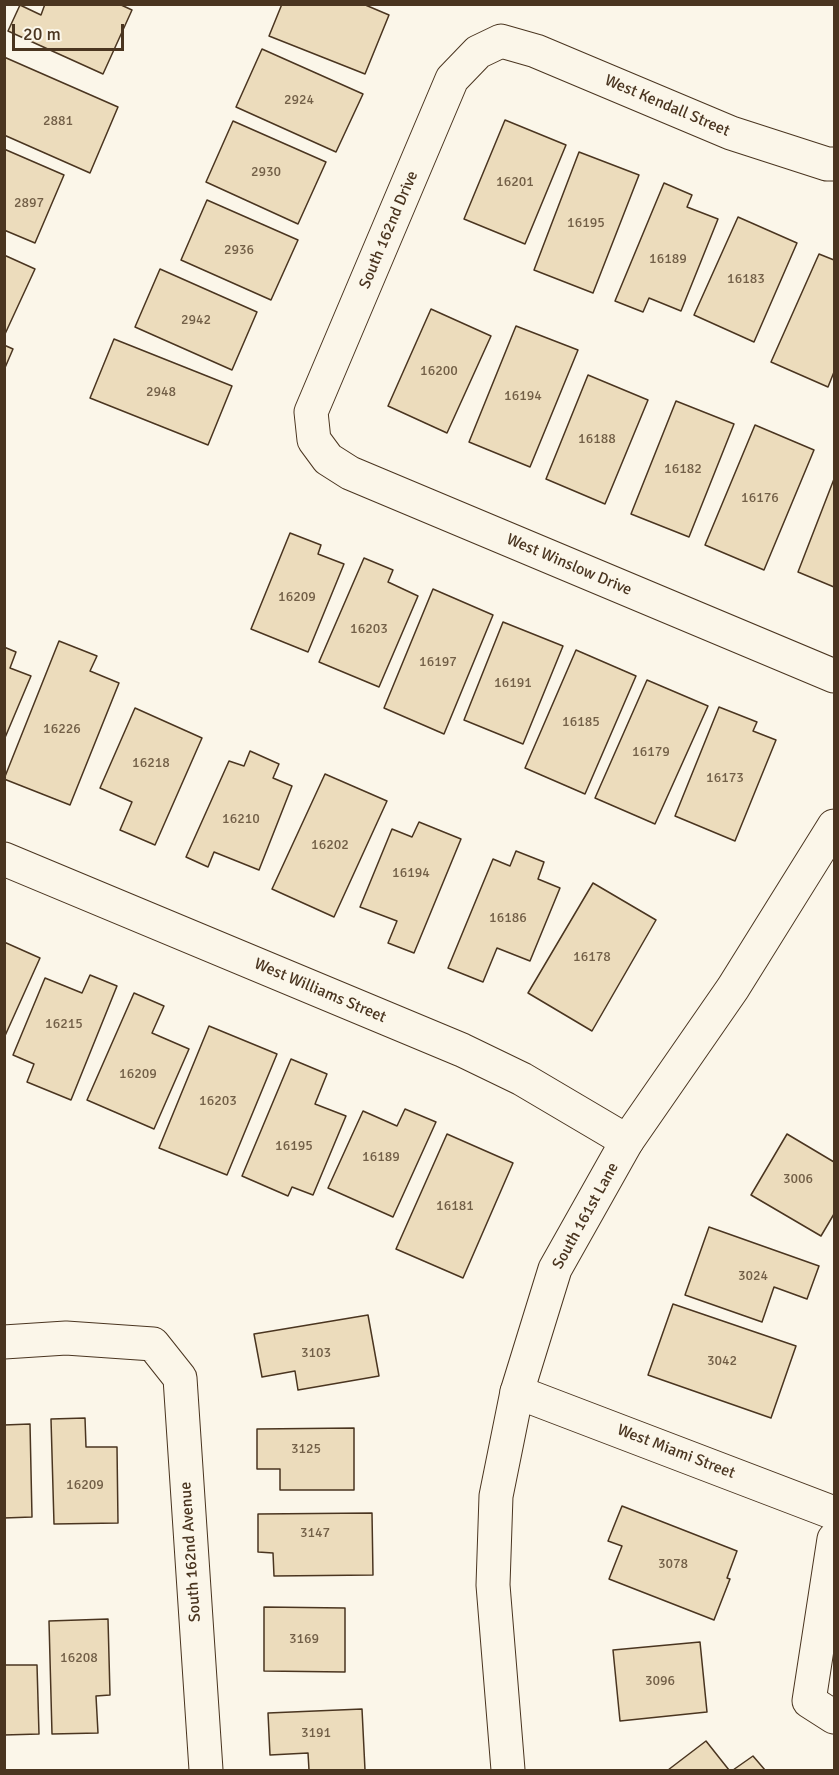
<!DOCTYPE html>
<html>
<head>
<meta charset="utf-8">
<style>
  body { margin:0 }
  #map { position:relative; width:839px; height:1775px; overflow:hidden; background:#fbf6e9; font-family:Signika,sans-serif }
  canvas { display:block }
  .frame { position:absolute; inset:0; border:6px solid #4a3520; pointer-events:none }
  .scale { position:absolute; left:12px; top:24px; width:112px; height:27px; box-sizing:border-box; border:3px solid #4a3520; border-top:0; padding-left:8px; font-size:18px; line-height:21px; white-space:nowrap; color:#4a3520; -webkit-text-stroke:4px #fbf6e9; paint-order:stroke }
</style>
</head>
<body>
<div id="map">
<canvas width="839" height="1775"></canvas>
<div class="frame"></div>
<div class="scale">20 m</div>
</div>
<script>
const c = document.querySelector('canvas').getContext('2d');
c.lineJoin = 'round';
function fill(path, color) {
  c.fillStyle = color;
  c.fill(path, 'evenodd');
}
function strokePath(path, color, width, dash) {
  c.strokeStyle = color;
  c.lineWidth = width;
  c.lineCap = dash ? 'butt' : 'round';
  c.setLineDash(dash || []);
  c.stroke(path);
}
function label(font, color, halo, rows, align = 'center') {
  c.font = font + ' Signika,sans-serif';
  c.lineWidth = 4.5;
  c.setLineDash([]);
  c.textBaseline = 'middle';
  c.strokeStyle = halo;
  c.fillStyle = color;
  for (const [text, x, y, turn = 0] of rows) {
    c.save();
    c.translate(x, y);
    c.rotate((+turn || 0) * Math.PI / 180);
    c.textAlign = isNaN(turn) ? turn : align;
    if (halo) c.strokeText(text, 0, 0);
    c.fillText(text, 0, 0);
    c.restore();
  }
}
const building = new Path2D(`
  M 45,4 L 119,4 L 132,10 L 103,74 L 8,31 L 20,5 L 41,15 Z
  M 282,4 L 363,4 L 389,15 L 365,74 L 269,36 Z
  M 262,49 L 363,94 L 336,152 L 236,107 Z
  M 4,57 L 118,107 L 90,173 L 4,135 Z
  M 505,120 L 566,145 L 525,244 L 464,219 Z
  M 233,121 L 326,162 L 298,224 L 206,182 Z
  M 4,149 L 64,175 L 35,243 L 4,230 Z
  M 579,152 L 639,175 L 593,293 L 534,270 Z
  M 664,183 L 692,195 L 687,207 L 718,219 L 681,311 L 649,298 L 643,312 L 615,301 Z
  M 207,200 L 298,240 L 271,300 L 181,260 Z
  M 738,217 L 797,243 L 754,342 L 694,315 Z
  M 819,254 L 834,260 L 834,372 L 828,387 L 771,362 Z
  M 4,255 L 35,269 L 5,334 L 4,333 Z
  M 160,269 L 257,312 L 232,370 L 135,327 Z
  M 431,309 L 491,336 L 447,433 L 388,406 Z
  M 516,326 L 578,350 L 530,467 L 469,442 Z
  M 114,339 L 232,386 L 208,445 L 90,398 Z
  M 4,345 L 13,349 L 4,370 Z
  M 588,375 L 648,400 L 605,504 L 546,479 Z
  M 676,401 L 734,424 L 689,537 L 631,514 Z
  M 755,425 L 814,450 L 764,570 L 705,545 Z
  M 834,479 L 834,587 L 798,572 Z
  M 290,533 L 321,545 L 318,554 L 344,564 L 308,652 L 251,629 Z
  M 364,558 L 393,570 L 388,582 L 418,596 L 379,687 L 319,662 Z
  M 433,589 L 493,615 L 444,734 L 384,708 Z
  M 503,622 L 563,646 L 523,744 L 464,720 Z
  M 59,641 L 97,656 L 90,671 L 119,683 L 70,805 L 4,779 Z
  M 4,647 L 16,652 L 10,668 L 31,676 L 4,740 Z
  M 576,650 L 636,676 L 585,794 L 525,768 Z
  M 647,680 L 708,706 L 655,824 L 595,798 Z
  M 719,707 L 757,722 L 753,731 L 776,740 L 735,841 L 675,816 Z
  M 135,708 L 202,738 L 155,845 L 120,830 L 132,802 L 100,788 Z
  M 250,751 L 279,764 L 273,778 L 292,786 L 259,870 L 214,852 L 208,867 L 186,857 L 229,761 L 244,766 Z
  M 325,774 L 387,801 L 334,917 L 272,889 Z
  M 419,822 L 461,839 L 414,953 L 388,943 L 397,921 L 360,907 L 392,829 L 412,837 Z
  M 516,851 L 544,862 L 538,879 L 560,888 L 530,961 L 497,948 L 483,982 L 448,968 L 493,859 L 510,866 Z
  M 593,883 L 656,920 L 592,1031 L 528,993 Z
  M 4,942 L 40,958 L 4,1038 Z
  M 90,975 L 117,986 L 71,1100 L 27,1082 L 34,1064 L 13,1055 L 45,978 L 82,993 Z
  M 134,993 L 164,1006 L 152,1033 L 189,1049 L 154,1129 L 87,1100 Z
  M 209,1026 L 277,1054 L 227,1175 L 159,1148 Z
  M 291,1059 L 327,1074 L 315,1104 L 346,1116 L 313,1195 L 292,1187 L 288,1196 L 242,1176 Z
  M 405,1109 L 436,1122 L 393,1217 L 328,1188 L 363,1111 L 397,1126 Z
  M 447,1134 L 513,1163 L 463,1278 L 396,1249 Z
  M 787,1134 L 834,1162 L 834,1214 L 821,1236 L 751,1195 Z
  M 709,1227 L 819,1266 L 807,1299 L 774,1287 L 762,1322 L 685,1295 Z
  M 673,1304 L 796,1346 L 771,1418 L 648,1375 Z
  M 368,1315 L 379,1376 L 298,1390 L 295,1371 L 262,1377 L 254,1334 Z
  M 85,1418 L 86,1447 L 117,1447 L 118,1523 L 54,1524 L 51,1419 Z
  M 30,1424 L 32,1517 L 4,1518 L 4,1425 Z
  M 354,1428 L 354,1490 L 280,1490 L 280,1469 L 257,1469 L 257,1429 Z
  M 622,1506 L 737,1551 L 727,1578 L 730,1579 L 714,1620 L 609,1579 L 622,1546 L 608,1541 Z
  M 372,1513 L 373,1575 L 274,1576 L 273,1553 L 258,1552 L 258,1514 Z
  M 264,1607 L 345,1608 L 345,1672 L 264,1671 Z
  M 108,1619 L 110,1695 L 96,1696 L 98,1733 L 52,1734 L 49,1621 Z
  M 700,1642 L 707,1712 L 620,1721 L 613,1650 Z
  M 4,1665 L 37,1665 L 39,1734 L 4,1735 Z
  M 362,1709 L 365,1770 L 309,1770 L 308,1753 L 270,1755 L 268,1713 Z
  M 706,1741 L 729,1770 L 668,1770 Z
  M 753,1756 L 765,1770 L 733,1770 Z`);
fill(building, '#ecdcbc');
strokePath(building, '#4a3520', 1.5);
const street = new Path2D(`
  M 834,164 L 827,164 L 731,133 L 536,51 L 501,41 L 478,52 L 452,79 L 311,412 L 314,440 L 328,459 L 350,473 L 834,676
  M 4,859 L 462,1050 L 522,1079 L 627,1141
  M 4,1342 L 66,1338 L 153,1344 L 180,1378 L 206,1770
  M 517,1392 L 834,1513
  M 834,1539 L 809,1701 L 834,1717`);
const secondary = new Path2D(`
  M 508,1770 L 493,1585 L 496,1496 L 517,1392 L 555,1269 L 627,1141 L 733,988 L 834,826`);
strokePath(street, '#4a3520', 35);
strokePath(secondary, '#4a3520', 35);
strokePath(street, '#fbf6e9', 33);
strokePath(secondary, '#fbf6e9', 33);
label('14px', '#725f47', null, [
  ["2924",299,100],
  ["2881",58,121],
  ["2930",266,172],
  ["16201",515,182],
  ["2897",29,203],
  ["16195",586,223],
  ["2936",239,250],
  ["16189",668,259],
  ["16183",746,279],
  ["2942",196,320],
  ["16200",439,371],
  ["2948",161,392],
  ["16194",523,396],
  ["16188",597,439],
  ["16182",683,469],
  ["16176",760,498],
  ["16209",297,597],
  ["16203",369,629],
  ["16197",438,662],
  ["16191",513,683],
  ["16185",581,722],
  ["16226",62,729],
  ["16179",651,752],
  ["16218",151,763],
  ["16173",725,778],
  ["16210",241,819],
  ["16202",330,845],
  ["16194",411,873],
  ["16186",508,918],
  ["16178",592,957],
  ["16215",64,1024],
  ["16209",138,1074],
  ["16203",218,1101],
  ["16195",294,1146],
  ["16189",381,1157],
  ["3006",798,1179],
  ["16181",455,1206],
  ["3024",753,1276],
  ["3103",316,1353],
  ["3042",722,1361],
  ["3125",306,1449],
  ["16209",85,1485],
  ["3147",315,1533],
  ["3078",673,1564],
  ["3169",304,1639],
  ["16208",79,1658],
  ["3096",660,1681],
  ["3191",316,1733]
]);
label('16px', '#4a3520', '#fbf6e9', [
  ["West Kendall Street",667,106,23],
  ["South 162nd Drive",389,230,-67],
  ["West Winslow Drive",569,565,23],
  ["West Williams Street",320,991,23],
  ["South 161st Lane",586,1216,-61],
  ["West Miami Street",676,1452,21],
  ["South 162nd Avenue",191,1552,-94]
]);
</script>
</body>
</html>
